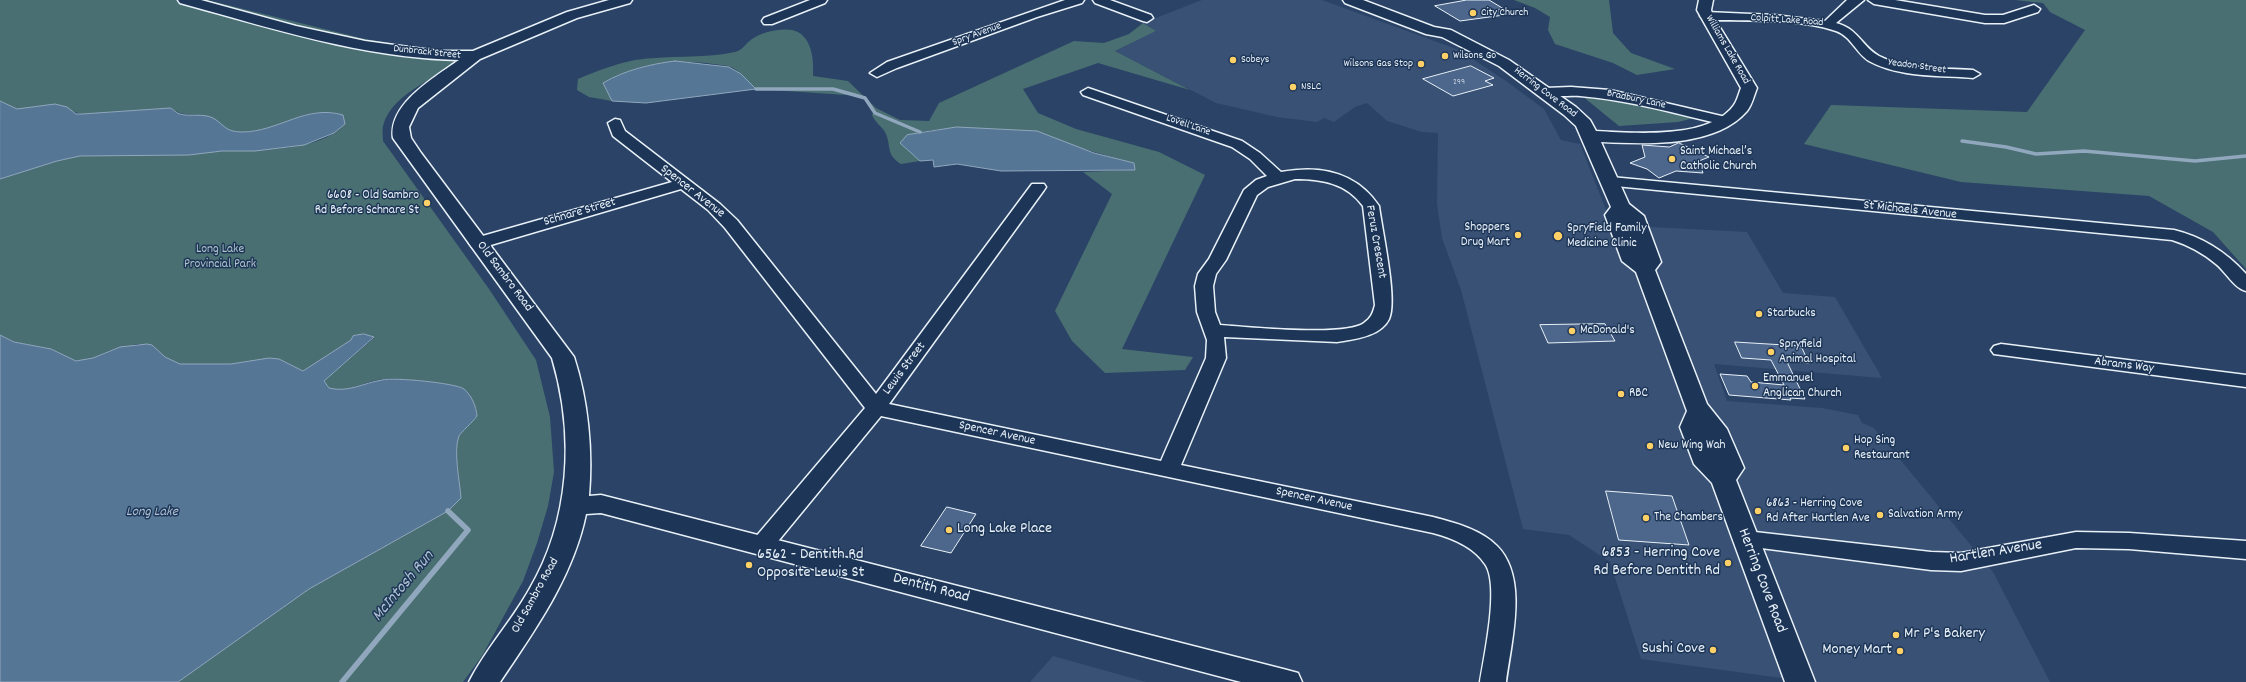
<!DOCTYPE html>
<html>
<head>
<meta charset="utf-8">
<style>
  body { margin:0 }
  canvas { display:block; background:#2a4366 }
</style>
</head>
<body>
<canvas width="2246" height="682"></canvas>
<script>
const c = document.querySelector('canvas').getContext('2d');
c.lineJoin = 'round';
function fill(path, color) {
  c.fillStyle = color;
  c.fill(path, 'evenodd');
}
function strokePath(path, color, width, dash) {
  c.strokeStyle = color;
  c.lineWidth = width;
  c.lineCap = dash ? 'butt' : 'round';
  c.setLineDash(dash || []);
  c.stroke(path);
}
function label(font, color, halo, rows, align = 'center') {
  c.font = font + ' Dekko,sans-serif';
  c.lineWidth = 3;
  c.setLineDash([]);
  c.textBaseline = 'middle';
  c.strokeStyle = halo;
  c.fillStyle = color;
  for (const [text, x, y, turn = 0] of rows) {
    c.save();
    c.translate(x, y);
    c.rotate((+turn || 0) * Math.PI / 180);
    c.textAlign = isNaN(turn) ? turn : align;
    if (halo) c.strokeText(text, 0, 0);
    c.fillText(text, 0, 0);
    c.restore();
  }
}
fill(new Path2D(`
  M 1202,0 L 1322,0 L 1459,50 L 1506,81 L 1544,109 L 1561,140 L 1580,144 L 1612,225 L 1747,232 L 1783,293 L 1835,297 L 1882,378 L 1714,364 L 1727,401 L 1822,408 L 1858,415 L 1862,423 L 1874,428 L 1993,572 L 2050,682 L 1811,682 L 1641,659 L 1610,562 L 1569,535 L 1523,529 L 1461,290 L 1442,238 L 1437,204 L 1438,133 L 1422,132 L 1387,121 L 1367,103 L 1355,107 L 1334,122 L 1324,118 L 1317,122 L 1277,117 L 1216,103 L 1115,51 L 1156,31 L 1143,23 Z
  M 1053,656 L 1146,682 L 1030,682 Z`), '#385174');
fill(new Path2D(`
  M 0,0 L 207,0 L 365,39 L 474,57 C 446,72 391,92 383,126 C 382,130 383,137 383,141 L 489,289 L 536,360 L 550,417 L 554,472 L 548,506 L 537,543 L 523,581 L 482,656 L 463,682 L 178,682 L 309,589 L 448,511 L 461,498 C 460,482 453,450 459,436 C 461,432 473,422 477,416 C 476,406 472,396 464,389 C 455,383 397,378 385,379 C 364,380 350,394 329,388 L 324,381 L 374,338 L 364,334 L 353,336 L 351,340 L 303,371 L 279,359 L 269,358 L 231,364 L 180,364 L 165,357 L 152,345 L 147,344 L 137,344 L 111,350 L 93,358 L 76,361 L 51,349 L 14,342 L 0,335 L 0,179 L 57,161 L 80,156 C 126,153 173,154 220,151 C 254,149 320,153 345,124 L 343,115 C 304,103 275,136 236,132 C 224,131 219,120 208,117 C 194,113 182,117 170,108 L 82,114 C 72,113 66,106 56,105 C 43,103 30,110 18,109 C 11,108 6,103 0,101 Z
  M 1514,0 L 1609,0 L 1613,33 L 1631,53 L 1675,69 L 1637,75 L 1613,63 L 1555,44 L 1548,30 L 1550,17 L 1535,8 Z
  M 2015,0 L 2246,0 L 2246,269 L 2213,232 L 2149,196 L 1961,182 L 1804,144 L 1831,105 L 2027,112 L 2085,30 L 2050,12 L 2043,3 Z
  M 1143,23 L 1156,31 L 1115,51 L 1190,90 L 1098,63 L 1023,89 L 1038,113 L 1076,129 L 1159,152 L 1205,175 L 1122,349 L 1193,357 L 1185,370 L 1105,373 L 1072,341 L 1055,311 L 1112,194 L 1083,172 L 1134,170 L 1133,163 C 1067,145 990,118 922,132 C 914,133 907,140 900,143 L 920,161 L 901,164 C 885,154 892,146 885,132 C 881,126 875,122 872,115 L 875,110 L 861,96 L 756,89 C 748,81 741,72 731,67 C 725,65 718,65 713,64 C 677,59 635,63 604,83 L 612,101 L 589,97 L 577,90 L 578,79 C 597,71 615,64 635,60 C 667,55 702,59 735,52 C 742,51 746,43 752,39 C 762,32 780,28 792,30 C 812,34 814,60 813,76 L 848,81 L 876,108 L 900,120 L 929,121 L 939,103 L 1074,41 L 1104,43 L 1129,34 Z
  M 1576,91 L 1698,117 L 1678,122 L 1619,126 Z`), '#496f72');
const water = new Path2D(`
  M 675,61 L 729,67 L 741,74 L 756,89 L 646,103 L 612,101 L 603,83 C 625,70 651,64 675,61 Z
  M 0,101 L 17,109 L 55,104 L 67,107 L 76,114 L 82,114 L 170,108 C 174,109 175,113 180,114 C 190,117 203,113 213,118 C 225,125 225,132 242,132 C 278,132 306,104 343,115 L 345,124 L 334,133 L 304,145 L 255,151 L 222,151 L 189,155 L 80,156 L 57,161 L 0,179 Z
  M 957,127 L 1037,131 L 1094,153 L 1134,163 L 1135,170 L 1001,171 L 957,164 L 934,167 L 933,160 L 920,161 L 900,143 L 907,135 Z
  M 364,334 L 374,337 L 324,381 L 329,388 C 348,393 363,383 382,380 C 393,377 456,383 464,389 C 472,396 476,406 477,416 C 473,422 461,432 459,436 C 453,450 460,483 461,498 L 448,511 L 309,589 L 178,682 L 0,682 L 0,335 L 14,342 L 51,349 L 76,361 L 93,358 L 120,347 L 147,344 L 152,345 L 165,357 L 180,364 L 231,364 L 269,358 L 279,359 L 303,371 L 351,340 L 353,336 Z`);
fill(water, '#567696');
strokePath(water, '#90a7bd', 1);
strokePath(new Path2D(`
  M 756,89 L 833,89 L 865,98 L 875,113 L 920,132
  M 1962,141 L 2006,147 L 2036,154 L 2084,151 L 2195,161 L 2246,156`), '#90a7bd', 3.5);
strokePath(new Path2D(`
  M 342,682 L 468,530 L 448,511`), '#90a7bd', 5.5);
const building = new Path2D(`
  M 1467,0 L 1489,0 L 1504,9 L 1497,10 L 1504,15 L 1460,21 L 1435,6 Z
  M 1471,66 L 1494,78 L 1485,81 L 1493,85 L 1453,96 L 1423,79 Z
  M 1679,143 L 1709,157 L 1699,161 L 1703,173 L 1676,171 L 1659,178 L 1647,169 L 1630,163 L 1645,157 L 1642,145 L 1669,147 Z
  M 1605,324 L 1615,341 L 1548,343 L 1540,325 Z
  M 1735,342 L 1801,346 L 1809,363 L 1788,361 L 1788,364 L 1805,399 L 1790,398 L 1791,400 L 1729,395 L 1720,374 L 1747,376 L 1751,382 L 1784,385 L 1771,360 L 1742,358 Z
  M 1606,491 L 1672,496 L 1689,545 L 1619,540 Z
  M 947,507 L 976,514 L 951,553 L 921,546 Z`);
fill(building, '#4d668b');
strokePath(building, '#e8f1f8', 1);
const minor = new Path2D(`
  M 810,0 L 827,0 L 825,3 L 772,24 L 764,24 L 762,21 L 764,18 Z
  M 1065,0 L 1084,0 L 1082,3 L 1037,17 L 897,68 L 877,77 L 870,73 L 887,62 Z
  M 1093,0 L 1110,0 L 1151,15 L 1153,18 L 1147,22 L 1143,21 L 1095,3 Z
  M 1847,0 L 1864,0 L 1836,23 C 1859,29 1861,46 1879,56 C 1907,70 1942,68 1973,70 L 1980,74 L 1973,78 C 1939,75 1900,78 1869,61 C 1856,53 1851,36 1836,31 C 1798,18 1746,21 1706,20 L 1700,16 L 1706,12 L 1774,15 L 1825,21 Z
  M 1868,0 L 1895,0 L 1985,15 L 2003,15 L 2034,5 L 2040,9 L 2038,12 L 2004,23 L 1985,23 L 1874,4 Z
  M 1571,87 L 1610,90 L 1730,118 L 1732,121 L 1725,125 C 1677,114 1629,100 1580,96 C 1570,95 1543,99 1538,92 L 1545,88 Z
  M 1088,88 L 1242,141 L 1260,153 L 1281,172 C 1320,165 1356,172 1379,206 C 1382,230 1398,301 1389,319 C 1380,337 1354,339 1337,342 L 1224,337 L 1226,358 L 1181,465 L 1433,517 C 1455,523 1480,529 1497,546 C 1529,578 1511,642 1506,682 L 1480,682 C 1484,656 1500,585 1485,564 C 1474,547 1452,538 1433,533 L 881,416 L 770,551 L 762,553 L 754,551 L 750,545 L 754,539 L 865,408 L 725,228 L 708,210 L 681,189 L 484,247 L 472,247 L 469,243 L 472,239 L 672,182 L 613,136 L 608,123 L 615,119 L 620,120 L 625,131 L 720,204 L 737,220 L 876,394 L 1032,184 L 1044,184 L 1046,187 L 1044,190 L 889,404 L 1161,461 L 1206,358 L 1207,340 L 1197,312 L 1195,286 L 1198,274 L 1209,259 L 1244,190 L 1256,180 L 1267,176 L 1250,159 L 1232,147 L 1083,95 L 1081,92 ZM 1295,179 C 1322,179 1346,183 1363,206 L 1375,305 C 1373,313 1371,318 1364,323 C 1345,337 1248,327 1220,325 L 1215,312 L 1213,286 L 1216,274 L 1226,260 L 1257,195 L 1268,187 Z
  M 1611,177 L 2174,230 C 2203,237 2226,252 2246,274 L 2246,291 C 2234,288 2226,272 2216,264 C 2203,253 2188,245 2172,240 L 1605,185 L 1603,182 L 1605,179 Z
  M 2001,344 L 2246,375 L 2246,387 L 1994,354 L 1991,350 L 1994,346 Z
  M 1746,531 L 1931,552 L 1961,553 L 2076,532 L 2129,533 L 2246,541 L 2246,559 L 2129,549 L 2076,548 L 1961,571 L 1931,570 L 1738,545 L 1735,539 L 1738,533 Z`);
const major = new Path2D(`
  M 178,0 L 201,0 L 296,26 L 365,41 L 438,51 L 473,51 L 567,12 L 609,0 L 632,0 L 630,3 L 577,18 L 480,59 L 418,108 L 409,127 L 411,138 L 421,153 L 574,357 C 588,400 593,450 589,496 L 601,495 L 1287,670 L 1298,673 L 1302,682 L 1241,682 L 601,513 L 586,514 C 573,577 535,630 500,682 L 469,682 C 485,650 511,622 529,590 C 570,521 575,435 552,358 L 393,138 C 388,104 435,77 459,60 C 363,58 271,28 180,3 Z
  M 1343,0 L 1363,0 L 1434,27 L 1451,30 L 1509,60 L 1576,107 L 1590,120 L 1596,131 C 1633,133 1709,140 1734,105 C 1737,101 1739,93 1741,88 L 1697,10 L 1699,0 L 1713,0 L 1711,10 L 1713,16 L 1757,88 C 1754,95 1752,105 1747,111 C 1715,148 1645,144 1601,142 L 1629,204 L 1644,216 L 1661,262 L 1655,270 L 1707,404 L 1727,429 L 1744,468 L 1736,480 L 1815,682 L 1785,682 L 1712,483 L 1694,464 L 1680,427 L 1687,411 L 1636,272 L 1622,261 L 1605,215 L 1611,207 L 1576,126 L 1564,115 L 1499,66 L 1442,37 L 1426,34 L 1345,3 Z`);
strokePath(minor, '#e8f1f8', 3);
strokePath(major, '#e8f1f8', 3);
fill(minor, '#1d3557');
fill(major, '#1d3557');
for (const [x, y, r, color] of [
  [1473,13,4,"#ffd166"],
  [1445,56,4,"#ffd166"],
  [1233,60,4,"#ffd166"],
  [1421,64,4,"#ffd166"],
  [1293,87,4,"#ffd166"],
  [1672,159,4,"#ffd166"],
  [427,203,4,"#ffd166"],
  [1518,235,4,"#ffd166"],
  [1558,236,5,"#ffd166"],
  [1759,314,4,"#ffd166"],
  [1572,331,4,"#ffd166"],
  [1771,352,4,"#ffd166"],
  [1755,386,4,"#ffd166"],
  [1621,394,4,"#ffd166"],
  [1650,446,4,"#ffd166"],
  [1846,448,4,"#ffd166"],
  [1758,511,4,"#ffd166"],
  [1880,515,4,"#ffd166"],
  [1646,518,4,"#ffd166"],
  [949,530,4,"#ffd166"],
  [1728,563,4,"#ffd166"],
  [749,565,4,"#ffd166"],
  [1896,635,4,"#ffd166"],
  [1713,650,4,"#ffd166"],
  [1900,651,4,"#ffd166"]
]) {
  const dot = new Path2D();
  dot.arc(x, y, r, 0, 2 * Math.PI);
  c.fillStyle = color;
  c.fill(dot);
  strokePath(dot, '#1d3557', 1.5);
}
label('9px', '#c1cedd', null, [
  ["299",1459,83]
]);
label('11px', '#e8f1f8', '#1d3557', [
  ["City Church",1481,13],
  ["Wilsons Go",1453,56],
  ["Sobeys",1241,60],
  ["Wilsons Gas Stop",1413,64,"right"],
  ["NSLC",1301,87]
], 'left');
label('11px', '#e8f1f8', '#1d3557', [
  ["Colpitt Lake Road",1787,21,4],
  ["Spry Avenue",977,35,-20],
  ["Williams Lake Road",1727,50,60],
  ["Dunbrack Street",427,53,6],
  ["Yeadon Street",1917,67,8],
  ["Herring Cove Road",1545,93,37],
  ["Bradbury Lane",1636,100,12],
  ["Lovell Lane",1188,126,19]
]);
label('13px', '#e8f1f8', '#1d3557', [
  ["Saint Michael’s",1680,152],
  ["Catholic Church",1680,167],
  ["6608 - Old Sambro",419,196,"right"],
  ["Rd Before Schnare St",419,211,"right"],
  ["Shoppers",1510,228,"right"],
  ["Drug Mart",1510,243,"right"],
  ["SpryField Family",1567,229],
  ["Medicine Clinic",1567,244],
  ["Starbucks",1767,314],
  ["McDonald's",1580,331],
  ["Spryfield",1779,345],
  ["Animal Hospital",1779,360],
  ["Emmanuel",1763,379],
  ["Anglican Church",1763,394],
  ["RBC",1629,394],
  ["Hop Sing",1854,441],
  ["Restaurant",1854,456],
  ["New Wing Wah",1658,446],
  ["6863 - Herring Cove",1766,504],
  ["Rd After Hartlen Ave",1766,519],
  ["Salvation Army",1888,515],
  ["The Chambers",1654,518]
], 'left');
label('13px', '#e8f1f8', '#1d3557', [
  ["Spencer Avenue",692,192,38],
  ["St Michaels Avenue",1910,211,6],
  ["Schnare Street",580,213,-16],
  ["Feruz Crescent",1375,242,80],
  ["Old Sambro Road",504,277,53],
  ["Abrams Way",2124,366,7],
  ["Lewis Street",905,369,-53],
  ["Spencer Avenue",997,434,12],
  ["Spencer Avenue",1314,500,12],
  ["Old Sambro Road",536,596,-61]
]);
label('13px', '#b0c4c9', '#1d3557', [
  ["Long Lake",220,250],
  ["Provincial Park",220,265]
]);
label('italic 14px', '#aec0d1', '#1d3557', [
  ["Long Lake",152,513]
]);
label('16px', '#e8f1f8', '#1d3557', [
  ["Long Lake Place",957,530],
  ["6853 - Herring Cove",1720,554,"right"],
  ["Rd Before Dentith Rd",1720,572,"right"],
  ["6562 - Dentith Rd",757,556],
  ["Opposite Lewis St",757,574],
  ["Mr P's Bakery",1904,635],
  ["Sushi Cove",1705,650,"right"],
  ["Money Mart",1892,651,"right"]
], 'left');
label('16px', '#e8f1f8', '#1d3557', [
  ["Hartlen Avenue",1996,553,-9],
  ["Herring Cove Road",1761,581,69],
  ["Dentith Road",931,589,15]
]);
label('italic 17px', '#aec0d1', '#1d3557', [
  ["McIntosh Run",404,587,-50]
]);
</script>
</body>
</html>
